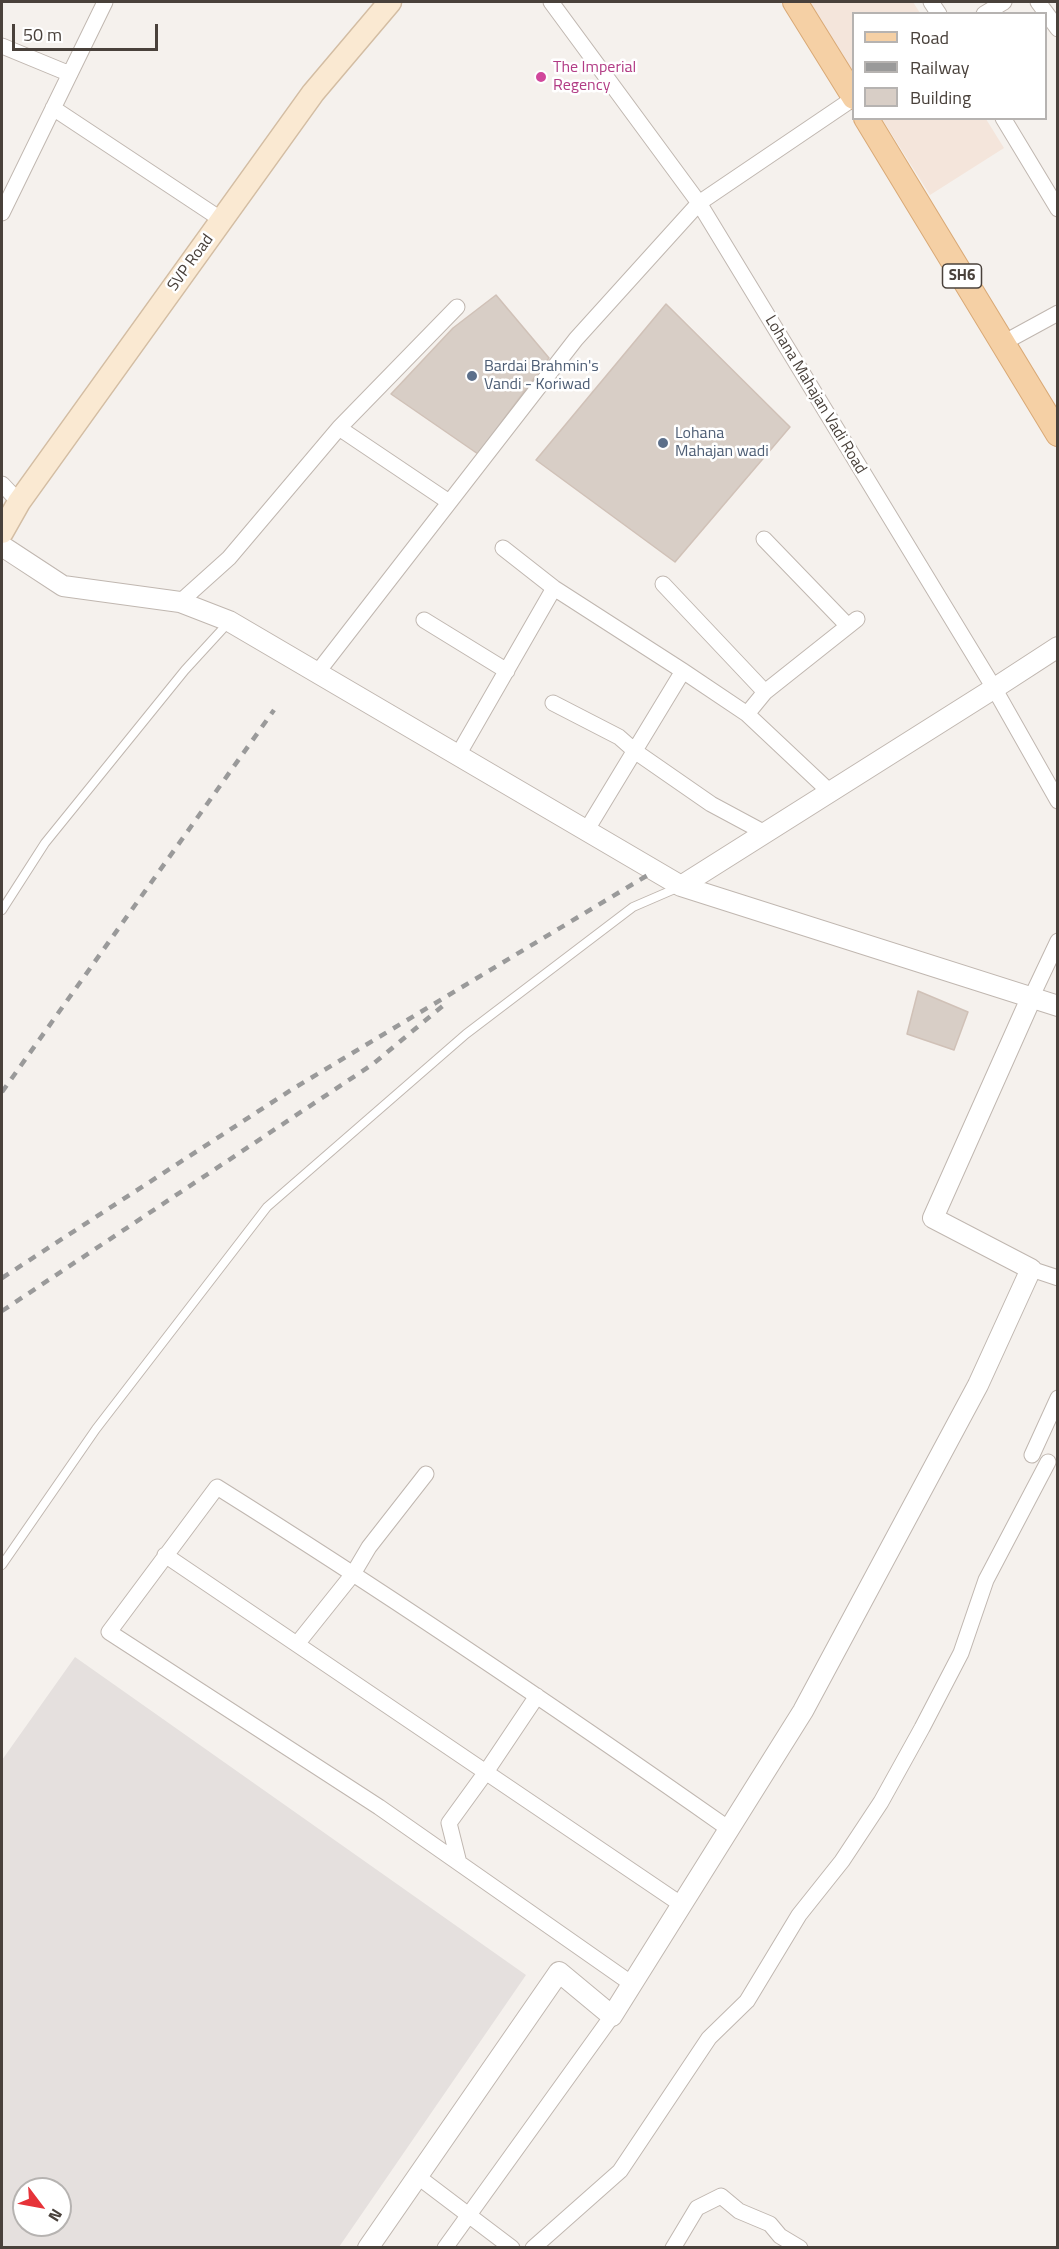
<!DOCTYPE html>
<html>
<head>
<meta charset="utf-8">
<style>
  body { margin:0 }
  #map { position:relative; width:1059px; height:2249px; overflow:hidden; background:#f5f1ed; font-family:"Titillium Web",sans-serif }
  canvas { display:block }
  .frame { position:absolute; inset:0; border:3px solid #49413b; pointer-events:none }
  .legend { position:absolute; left:852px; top:12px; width:195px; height:108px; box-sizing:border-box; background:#fff; border:2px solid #b6b3b1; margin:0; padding:8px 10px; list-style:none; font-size:18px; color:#49413b }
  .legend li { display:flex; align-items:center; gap:12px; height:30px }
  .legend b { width:30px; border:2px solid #b6b3b1 }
  .north { position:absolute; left:12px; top:2177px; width:60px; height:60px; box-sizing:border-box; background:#fff; border:2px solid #b6b3b1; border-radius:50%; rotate:122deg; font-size:16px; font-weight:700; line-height:24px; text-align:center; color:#49413b }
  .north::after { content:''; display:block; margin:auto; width:21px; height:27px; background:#e63339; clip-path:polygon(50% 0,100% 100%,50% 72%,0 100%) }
  .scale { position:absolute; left:12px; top:24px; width:146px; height:27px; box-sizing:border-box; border:3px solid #49413b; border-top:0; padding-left:8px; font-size:18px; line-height:21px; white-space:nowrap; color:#49413b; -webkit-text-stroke:4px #fff; paint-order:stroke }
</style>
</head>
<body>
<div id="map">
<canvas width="1059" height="2249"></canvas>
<div class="frame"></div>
<ul class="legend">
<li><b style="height:8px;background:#f5d0a5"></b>Road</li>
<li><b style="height:8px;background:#9a9a9a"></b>Railway</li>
<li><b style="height:16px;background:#d8cec6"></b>Building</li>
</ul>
<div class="north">N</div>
<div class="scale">50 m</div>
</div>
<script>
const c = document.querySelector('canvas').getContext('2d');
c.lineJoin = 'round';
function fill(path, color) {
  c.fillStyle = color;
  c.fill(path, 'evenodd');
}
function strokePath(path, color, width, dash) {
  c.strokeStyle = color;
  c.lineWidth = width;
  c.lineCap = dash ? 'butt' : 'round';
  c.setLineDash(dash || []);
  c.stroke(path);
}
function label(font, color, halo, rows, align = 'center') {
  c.font = font + ' "Titillium Web",sans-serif';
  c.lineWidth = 5;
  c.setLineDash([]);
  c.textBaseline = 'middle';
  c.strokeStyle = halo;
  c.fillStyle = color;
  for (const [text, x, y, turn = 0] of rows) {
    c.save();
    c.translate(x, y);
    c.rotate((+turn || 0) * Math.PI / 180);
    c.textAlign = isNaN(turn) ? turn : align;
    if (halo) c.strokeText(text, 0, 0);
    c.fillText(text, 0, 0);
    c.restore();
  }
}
fill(new Path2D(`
  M 808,2 L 913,2 L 920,13 L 854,14 L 853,73 Z
  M 882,119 L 986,119 L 1004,148 L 930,195 Z`), '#f4e5db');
fill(new Path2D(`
  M 75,1657 L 526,1975 L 339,2247 L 2,2247 L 2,1760 ZM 24,2189 L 60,2189 L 60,2225 L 24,2225 Z`), '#e5e0de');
const building = new Path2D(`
  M 496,295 L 549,358 L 478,454 L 391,394 L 453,328 Z
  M 666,304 L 790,427 L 675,562 L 536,460 Z
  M 918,991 L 968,1012 L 954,1050 L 907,1034 Z`);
fill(building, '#d8cec6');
strokePath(building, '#d0c1b7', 1.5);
const service = new Path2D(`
  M 2,910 L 45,843 L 185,670 L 229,622
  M 2,1565 L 96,1429 L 267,1207 L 466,1034 L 633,907 L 677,888`);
const minor = new Path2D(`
  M 551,2 L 699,203 L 994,688 L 1058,801
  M 931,2 L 939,14
  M 1038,2 L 1058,29
  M 984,14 L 1004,2
  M 2,46 L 70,74
  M 53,108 L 222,220
  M 1003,118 L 1058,209
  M 2,213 L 105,2
  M 1003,343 L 1058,313
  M 339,428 L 449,502
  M 2,484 L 19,502
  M 764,539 L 848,626
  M 503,548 L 554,588 L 683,671 L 747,714 L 830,792
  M 663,584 L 765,692
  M 180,602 L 229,558 L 339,428 L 457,307
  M 424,620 L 507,671
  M 317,673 L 576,339 L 699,203 L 854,98
  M 553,703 L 619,737 L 636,752 L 711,804 L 765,833
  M 747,714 L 765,692 L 857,619
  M 458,755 L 554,588
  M 586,831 L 683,671
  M 1032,996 L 1058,941
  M 1031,1269 L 1058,1278
  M 1032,1455 L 1058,1398
  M 165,1555 L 682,1905
  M 297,1644 L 353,1574 L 369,1547 L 426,1474
  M 459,1863 L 449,1823 L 486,1772 L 537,1696
  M 632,1984 L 379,1807 L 109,1632 L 217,1487 C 391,1596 561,1711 729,1829
  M 417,2176 L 512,2248
  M 445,2248 L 612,2016
  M 533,2248 L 620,2171 L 709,2038 L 747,2001 L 799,1915 L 842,1861 L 881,1802 L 922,1728 L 961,1653 L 986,1580 L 1048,1462
  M 673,2248 L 697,2208 L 721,2196 L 739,2211 L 770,2224 L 780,2236 L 800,2248`);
const tertiary = new Path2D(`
  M 2,546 L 63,586 L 180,602 L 229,621 L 681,886 L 1058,1006
  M 681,886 L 1001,684 L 1058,647
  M 368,2248 L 559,1972 L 612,2016 L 803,1711 L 978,1385 L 1031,1269 L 933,1218 L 1032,996`);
const secondary = new Path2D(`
  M 2,532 L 19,502 L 313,93 L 390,2`);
const primary = new Path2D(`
  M 795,2 L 854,97
  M 866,118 L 1058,434`);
strokePath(service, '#c0b7b0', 10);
strokePath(minor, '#c0b7b0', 17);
strokePath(tertiary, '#c0b7b0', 22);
strokePath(secondary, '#d3bda3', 25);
strokePath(primary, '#d9a976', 26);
strokePath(service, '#fff', 8);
strokePath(minor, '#fff', 15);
strokePath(tertiary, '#fff', 20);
strokePath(secondary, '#fae9d2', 22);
strokePath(primary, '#f5d0a5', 24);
strokePath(new Path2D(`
  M 2,1092 L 274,710
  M 2,1278 L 291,1090 L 648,875
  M 2,1311 L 373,1064 L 445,1004`), '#9a9a9a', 4.5, [8, 8]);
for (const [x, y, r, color] of [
  [541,77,6,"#d1479c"],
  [472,376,6,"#5c6f8a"],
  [663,443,6,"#5c6f8a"]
]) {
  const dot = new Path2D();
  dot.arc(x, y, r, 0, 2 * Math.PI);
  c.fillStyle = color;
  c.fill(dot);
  strokePath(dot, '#fff', 2);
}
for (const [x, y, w] of [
  [962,276,39]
]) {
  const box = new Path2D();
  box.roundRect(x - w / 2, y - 12, w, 24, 4.5);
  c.fillStyle = '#fff';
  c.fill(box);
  strokePath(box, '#49413b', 1.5);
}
label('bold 15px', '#49413b', null, [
  ["SH6",962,276]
]);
label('16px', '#b23c85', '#fff', [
  ["The Imperial",553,68],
  ["Regency",553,86]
], 'left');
label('16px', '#49413b', '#fff', [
  ["SVP Road",191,263,-54],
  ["Lohana Mahajan Vadi Road",815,395,59]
]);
label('16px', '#4e5e75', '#fff', [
  ["Bardai Brahmin's",484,367],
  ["Vandi - Koriwad",484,385],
  ["Lohana",675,434],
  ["Mahajan wadi",675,452]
], 'left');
</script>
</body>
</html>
